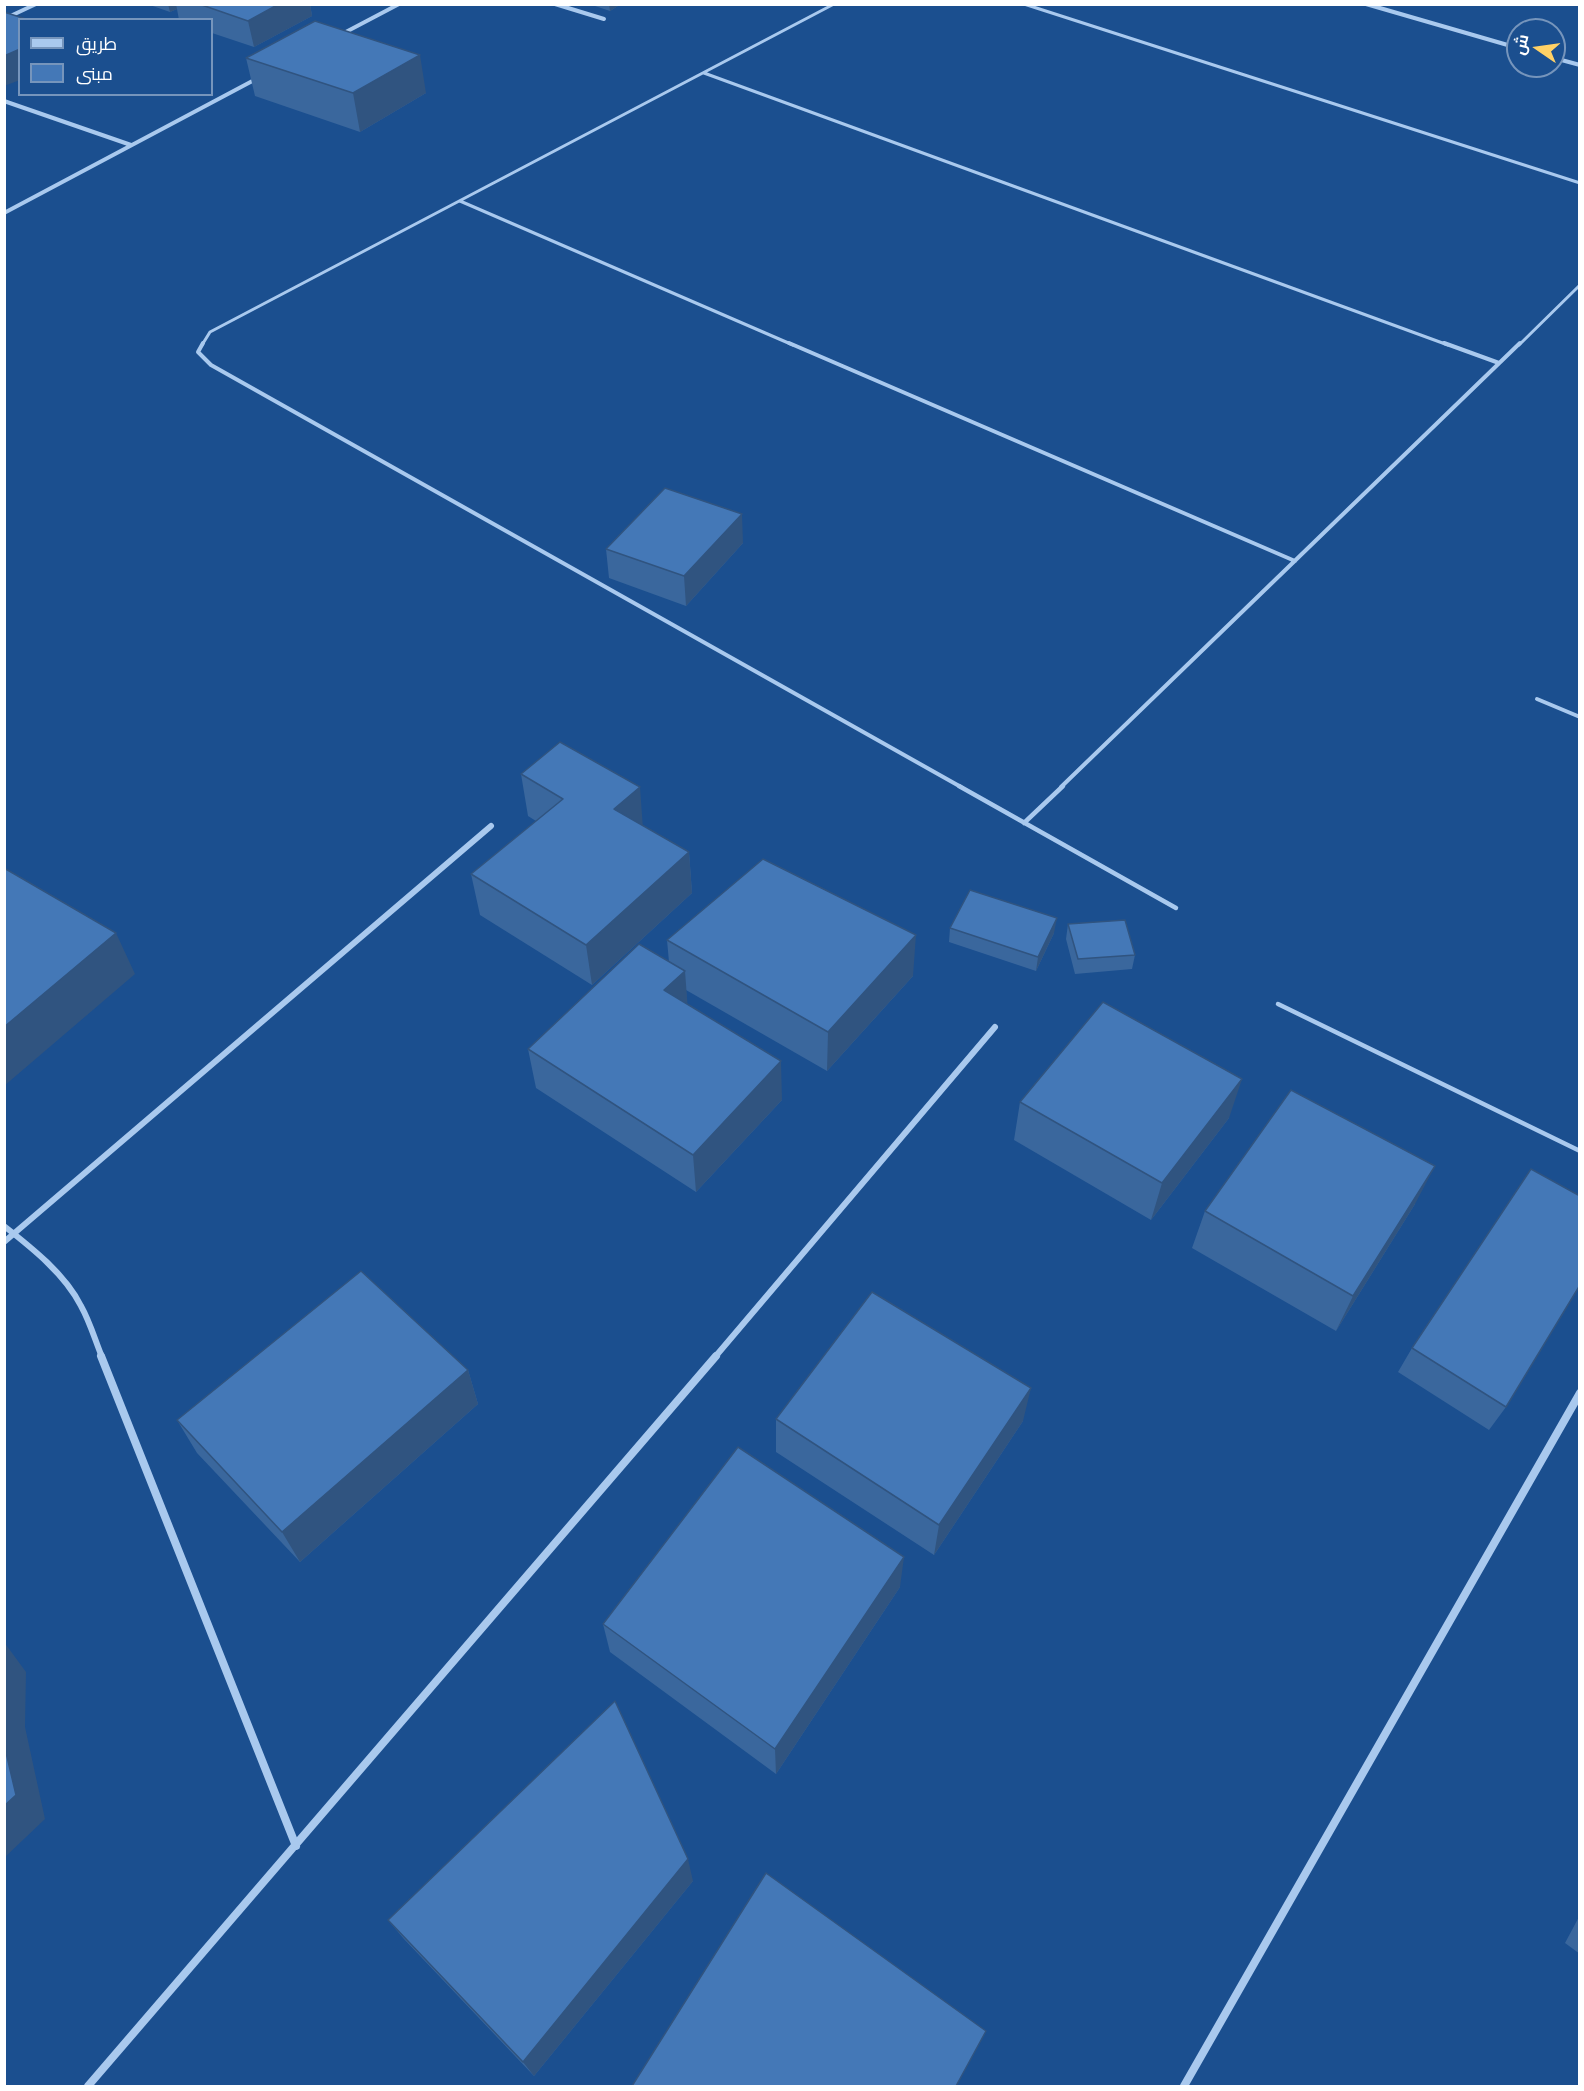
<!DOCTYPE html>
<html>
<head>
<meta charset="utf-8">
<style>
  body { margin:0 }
  #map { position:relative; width:1584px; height:2091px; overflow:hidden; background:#1b4f8f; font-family:"Asap Condensed",Cairo,sans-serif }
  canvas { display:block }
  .frame { position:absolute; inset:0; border:6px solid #fff; pointer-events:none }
  .legend { position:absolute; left:18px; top:18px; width:195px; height:78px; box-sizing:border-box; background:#1b4f8f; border:2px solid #7695bc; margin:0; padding:8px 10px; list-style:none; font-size:18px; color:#fff }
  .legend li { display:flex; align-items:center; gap:12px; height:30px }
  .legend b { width:30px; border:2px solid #7695bc }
  .north { position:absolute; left:1506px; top:18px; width:60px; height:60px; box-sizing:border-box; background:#1b4f8f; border:2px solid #7695bc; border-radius:50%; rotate:283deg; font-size:16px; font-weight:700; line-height:24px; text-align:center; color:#fff }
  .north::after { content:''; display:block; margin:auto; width:21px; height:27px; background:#ffd166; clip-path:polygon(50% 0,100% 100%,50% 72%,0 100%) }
</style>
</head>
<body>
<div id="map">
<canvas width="1584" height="2091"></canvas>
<div class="frame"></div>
<ul class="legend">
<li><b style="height:8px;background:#a9c9ee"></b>طريق</li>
<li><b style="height:16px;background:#4478b7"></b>مبنى</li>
</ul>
<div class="north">ش</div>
</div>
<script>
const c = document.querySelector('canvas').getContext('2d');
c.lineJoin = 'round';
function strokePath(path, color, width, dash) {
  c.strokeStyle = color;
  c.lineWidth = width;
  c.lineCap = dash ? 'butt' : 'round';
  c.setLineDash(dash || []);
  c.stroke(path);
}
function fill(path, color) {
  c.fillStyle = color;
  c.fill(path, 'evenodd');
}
strokePath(new Path2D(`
  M 1024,4 L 1580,183
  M 704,73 L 1448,345
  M 460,201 L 793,345
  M 202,345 L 210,332 L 834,4
  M 1519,345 L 1580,285`), '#a9c9ee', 3);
strokePath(new Path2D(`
  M 203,343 L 198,352 L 211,365 L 961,787
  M 789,343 L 1295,561
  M 1444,343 L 1499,363
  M 1537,699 L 1580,717
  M 1061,787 L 1520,343`), '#a9c9ee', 4);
strokePath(new Path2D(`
  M 959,786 L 1176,908
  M 1024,823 L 1063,786
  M 1278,1004 L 1580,1151`), '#a9c9ee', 4.5);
strokePath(new Path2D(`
  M 555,4 L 604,19
  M 1366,4 L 1518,48
  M 4,19 L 36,4
  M 342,34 L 399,4
  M 1554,58 L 1580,65
  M 4,101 L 131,145
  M 4,213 L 258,78`), '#a9c9ee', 4);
strokePath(new Path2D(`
  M 4,1226 C 32,1248 65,1274 81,1306 C 90,1322 95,1340 102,1357
  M 4,1242 L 491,826
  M 715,1357 L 995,1027`), '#a9c9ee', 6);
strokePath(new Path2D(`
  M 101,1356 L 296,1846
  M 88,2086 L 716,1356
  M 1184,2086 L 1580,1393`), '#a9c9ee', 8);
fill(new Path2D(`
  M 147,4 L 310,4 L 312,16 L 254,47 L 212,33 L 212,20 L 179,20 L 177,9 L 170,12 Z
  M 589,4 L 621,4 L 610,11 Z
  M 246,58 L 426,93 L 360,132 L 255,96 Z
  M 743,543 L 686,606 L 609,578 L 606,549 Z
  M 521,774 L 643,826 L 689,852 L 692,893 L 592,985 L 480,915 L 471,874 L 536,821 L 528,816 Z
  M 1068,924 L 1135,955 L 1132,969 L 1075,974 L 1066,939 Z
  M 950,928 L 1054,933 L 1036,971 L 949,942 Z
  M 667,940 L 913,976 L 827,1071 L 686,990 L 687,1004 L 782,1100 L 696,1192 L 536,1088 L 528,1049 L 669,962 Z
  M 1020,1102 L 1229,1118 L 1151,1220 L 1014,1140 Z
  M 1415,1204 L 1336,1331 L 1192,1248 L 1205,1211 Z
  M 1412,1348 L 1506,1407 L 1489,1430 L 1398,1372 Z
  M 468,1370 L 478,1404 L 300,1562 L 197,1453 L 177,1420 Z
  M 776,1419 L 1023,1421 L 934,1555 L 776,1452 Z
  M 900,1587 L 776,1774 L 610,1652 L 603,1624 Z
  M 693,1881 L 534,2076 L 404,1939 L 388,1920 Z
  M 1580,1915 L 1580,1954 L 1565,1943 Z`), '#3a679d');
fill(new Path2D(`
  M 168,4 L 176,4 L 177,9 L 170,12 Z
  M 279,4 L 310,4 L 312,16 L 254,47 L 248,21 Z
  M 609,4 L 621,4 L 610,11 Z
  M 20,49 L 20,80 L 4,86 L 4,56 Z
  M 420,55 L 426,93 L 360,132 L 353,93 Z
  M 742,514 L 743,543 L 686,606 L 684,576 Z
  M 640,787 L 643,829 L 614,809 Z
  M 689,852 L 692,893 L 592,985 L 586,945 Z
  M 1057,918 L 1054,933 L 1036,971 L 1038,957 Z
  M 116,933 L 135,974 L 4,1086 L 4,1027 Z
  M 916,935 L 913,976 L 827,1071 L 828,1032 Z
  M 685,971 L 688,1011 L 664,990 Z
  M 781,1061 L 782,1100 L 696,1192 L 693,1155 Z
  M 1242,1079 L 1229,1118 L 1151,1220 L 1162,1183 Z
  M 1435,1166 L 1415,1204 L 1336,1331 L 1353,1296 Z
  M 468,1370 L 478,1404 L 300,1562 L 282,1532 Z
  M 1031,1388 L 1023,1421 L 934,1555 L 939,1525 Z
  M 904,1557 L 900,1587 L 776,1774 L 775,1749 Z
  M 4,1642 L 26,1672 L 25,1727 L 45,1819 L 4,1858 Z
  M 688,1859 L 693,1881 L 534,2076 L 523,2062 Z`), '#305480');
const building = new Path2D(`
  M 199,4 L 279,4 L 248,21 Z
  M 4,12 L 29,20 L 20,20 L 20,49 L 4,56 Z
  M 315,21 L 420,55 L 353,93 L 246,58 Z
  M 665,488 L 742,514 L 684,576 L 606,549 Z
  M 560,742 L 640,787 L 614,809 L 689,852 L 586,945 L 471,874 L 563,799 L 521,774 Z
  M 763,859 L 916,935 L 828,1032 L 667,940 Z
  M 4,868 L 116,933 L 4,1027 Z
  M 970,890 L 1057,918 L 1038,957 L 950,928 Z
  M 1125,920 L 1135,955 L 1078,959 L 1068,924 Z
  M 639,944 L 685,971 L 664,990 L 781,1061 L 693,1155 L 528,1049 Z
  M 1103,1002 L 1242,1079 L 1162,1183 L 1020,1102 Z
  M 1291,1090 L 1435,1166 L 1353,1296 L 1205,1211 Z
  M 1531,1169 L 1580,1196 L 1580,1285 L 1506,1407 L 1412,1348 Z
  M 361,1271 L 468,1370 L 282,1532 L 177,1420 Z
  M 872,1292 L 1031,1388 L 939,1525 L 776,1419 Z
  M 738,1447 L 904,1557 L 775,1749 L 603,1624 Z
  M 615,1701 L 688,1859 L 523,2062 L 388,1920 Z
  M 4,1744 L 16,1795 L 4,1806 Z
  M 766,1873 L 986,2031 L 956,2086 L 632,2086 Z`);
fill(building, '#4478b7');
strokePath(building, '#305480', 1.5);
</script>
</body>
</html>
